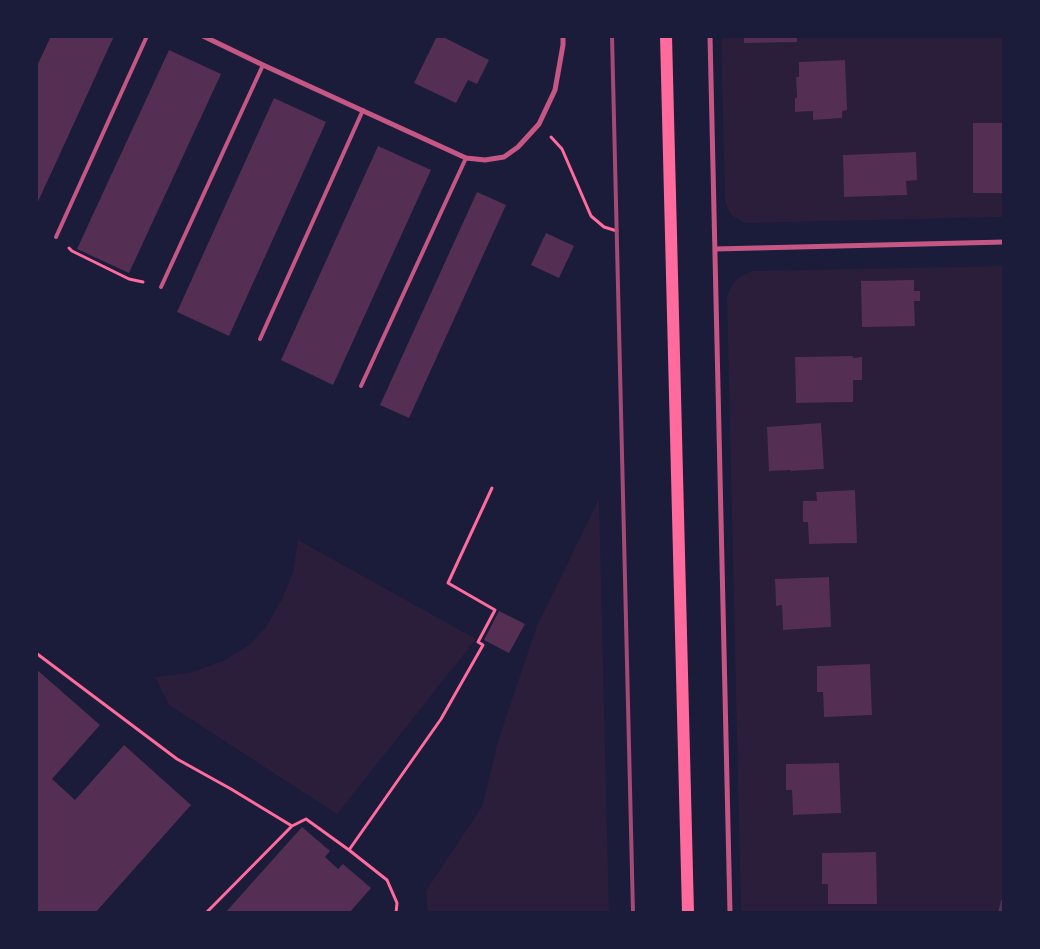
<!DOCTYPE html>
<html>
<head>
<meta charset="utf-8">
<style>
  body { margin:0 }
  #map { position:relative; width:1040px; height:949px; overflow:hidden; background:#1b1b3a; font-family:"Roboto Serif",serif }
  canvas { display:block }
  .frame { position:absolute; inset:0; border:38px solid #1b1b3a; pointer-events:none }
</style>
</head>
<body>
<div id="map">
<canvas width="1040" height="949"></canvas>
<div class="frame"></div>
</div>
<script>
const c = document.querySelector('canvas').getContext('2d');
c.lineJoin = 'round';
function fill(path, color) {
  c.fillStyle = color;
  c.fill(path, 'evenodd');
}
function strokePath(path, color, width, dash) {
  c.strokeStyle = color;
  c.lineWidth = width;
  c.lineCap = dash ? 'butt' : 'round';
  c.setLineDash(dash || []);
  c.stroke(path);
}
fill(new Path2D(`
  M 721,36 L 1004,36 L 1004,123 L 973,123 L 974,193 L 1004,193 L 1004,217 L 745,223 L 731,215 L 725,202 ZM 845,60 L 846,110 L 842,111 L 841,118 L 813,120 L 813,111 L 795,112 L 795,98 L 797,98 L 796,77 L 799,77 L 799,62 ZM 916,152 L 906,181 L 906,195 L 844,197 L 843,155 Z
  M 1004,266 L 1004,900 L 1001,900 L 998,913 L 741,913 L 727,296 C 733,282 737,277 752,271 ZM 914,280 L 914,291 L 919,291 L 920,301 L 914,301 L 914,326 L 862,326 L 862,281 ZM 852,356 L 853,358 L 862,357 L 862,380 L 853,380 L 853,402 L 796,403 L 795,357 ZM 821,423 L 824,469 L 791,471 L 788,425 ZM 855,490 L 856,543 L 809,544 L 808,522 L 803,501 L 817,501 L 816,492 ZM 829,577 L 830,627 L 783,630 L 782,605 L 776,605 L 775,579 ZM 870,664 L 872,715 L 824,716 L 823,692 L 817,691 L 817,666 ZM 839,763 L 840,813 L 793,815 L 792,790 L 786,790 L 786,764 ZM 876,852 L 828,884 L 822,884 L 823,853 Z
  M 599,499 L 609,913 L 428,913 L 426,891 L 482,807 L 499,738 L 537,626 Z
  M 298,540 L 476,639 L 337,814 L 169,705 L 155,677 L 189,673 L 223,661 L 249,645 L 266,627 L 282,599 L 293,572 Z`), '#2a1e3b');
fill(new Path2D(`
  M 51,36 L 114,36 L 36,206 L 36,68 Z
  M 437,36 L 441,36 L 489,60 L 477,84 L 468,80 L 456,103 L 414,83 Z
  M 744,36 L 797,36 L 797,42 L 744,43 Z
  M 169,50 L 221,74 L 129,273 L 77,249 Z
  M 845,60 L 847,110 L 842,111 L 842,118 L 813,120 L 813,111 L 795,112 L 795,98 L 797,98 L 796,77 L 799,77 L 799,62 Z
  M 274,98 L 326,122 L 229,336 L 177,312 Z
  M 973,123 L 1004,123 L 1004,193 L 973,193 Z
  M 378,146 L 431,170 L 333,385 L 281,360 Z
  M 916,152 L 917,180 L 906,181 L 907,195 L 844,197 L 843,155 Z
  M 477,192 L 506,205 L 409,418 L 380,405 Z
  M 546,233 L 574,246 L 559,278 L 531,265 Z
  M 914,280 L 914,291 L 920,291 L 920,301 L 914,301 L 915,326 L 862,327 L 861,281 Z
  M 853,356 L 853,358 L 862,357 L 862,380 L 853,380 L 853,402 L 796,403 L 795,357 Z
  M 821,423 L 824,469 L 791,471 L 790,470 L 769,471 L 767,427 Z
  M 855,490 L 857,543 L 809,544 L 808,522 L 803,522 L 803,501 L 817,501 L 816,492 Z
  M 829,577 L 831,627 L 783,630 L 782,605 L 776,606 L 775,579 Z
  M 499,611 L 525,624 L 509,653 L 484,640 Z
  M 870,664 L 872,715 L 824,717 L 823,692 L 817,692 L 817,666 Z
  M 36,669 L 100,725 L 52,779 L 75,800 L 124,745 L 191,805 L 95,913 L 36,913 Z
  M 839,763 L 841,813 L 793,815 L 792,790 L 786,790 L 786,764 Z
  M 302,827 L 330,851 L 325,857 L 338,869 L 343,864 L 371,888 L 349,913 L 225,913 Z
  M 876,852 L 877,904 L 828,904 L 828,884 L 822,884 L 822,853 Z
  M 1001,900 L 1004,900 L 1004,913 L 998,913 Z`), '#542f53');
strokePath(new Path2D(`
  M 551,137 L 562,149 L 591,216 L 604,227 L 617,231
  M 69,248 L 72,251 L 129,279 L 143,282
  M 36,653 L 177,759 L 231,789 L 292,826 L 306,819 L 349,850 L 441,719 L 483,645 L 478,642 L 495,610 L 448,583 L 492,488
  M 349,850 L 387,880 L 397,903 L 396,913
  M 206,913 L 292,826`), '#ff6b9d', 3);
strokePath(new Path2D(`
  M 56,237 L 147,36
  M 161,287 L 263,65
  M 260,339 L 363,110
  M 361,386 L 466,158`), '#c65784', 4);
strokePath(new Path2D(`
  M 203,36 L 263,65 L 466,158 L 485,160 L 504,157 L 518,147 L 539,124 L 555,90 L 563,45 L 563,36
  M 710,36 L 730,913
  M 715,249 L 1004,242`), '#c65784', 5);
strokePath(new Path2D(`
  M 666,36 L 688,913`), '#ff6b9d', 12);
strokePath(new Path2D(`
  M 612,36 L 633,913`), '#a44b75', 4);
</script>
</body>
</html>
